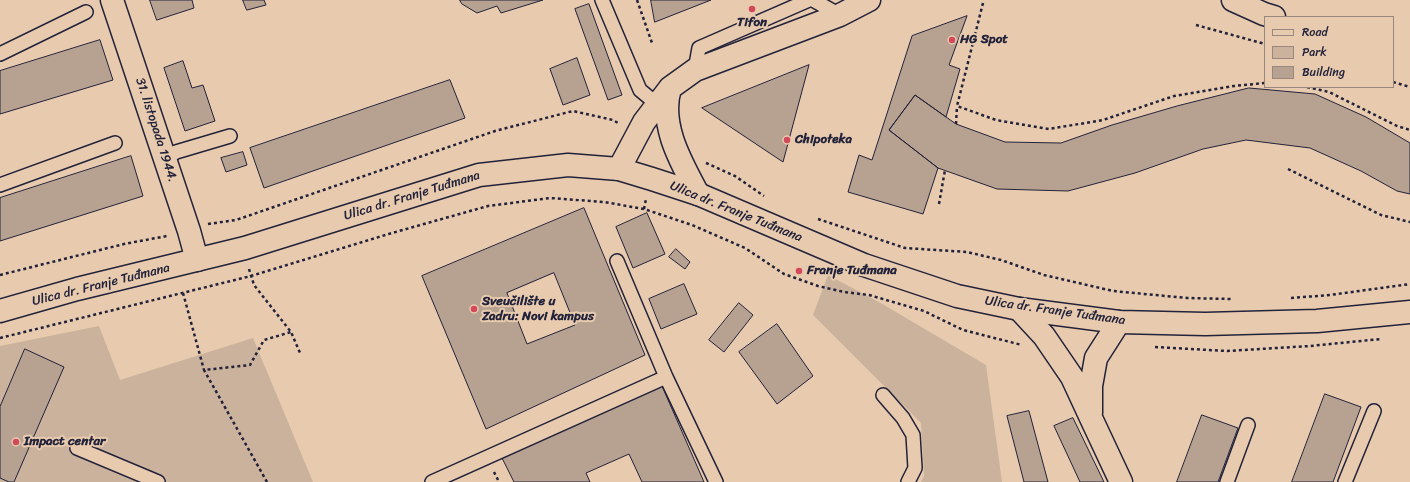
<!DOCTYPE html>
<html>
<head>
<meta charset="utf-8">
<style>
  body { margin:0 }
  #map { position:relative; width:1410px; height:482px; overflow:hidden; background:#e8cbae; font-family:Sriracha,sans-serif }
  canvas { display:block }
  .legend { position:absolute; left:1264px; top:16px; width:130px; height:72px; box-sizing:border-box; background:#e8cbae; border:1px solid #998780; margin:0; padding:5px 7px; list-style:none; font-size:12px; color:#22223b }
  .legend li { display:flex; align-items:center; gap:8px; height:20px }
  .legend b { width:20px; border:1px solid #998780 }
</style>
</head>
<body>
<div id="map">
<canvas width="1410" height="482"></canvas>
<ul class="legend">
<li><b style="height:5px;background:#e8cbae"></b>Road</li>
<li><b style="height:11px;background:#cbb29d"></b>Park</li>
<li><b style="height:11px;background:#b7a191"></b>Building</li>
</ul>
</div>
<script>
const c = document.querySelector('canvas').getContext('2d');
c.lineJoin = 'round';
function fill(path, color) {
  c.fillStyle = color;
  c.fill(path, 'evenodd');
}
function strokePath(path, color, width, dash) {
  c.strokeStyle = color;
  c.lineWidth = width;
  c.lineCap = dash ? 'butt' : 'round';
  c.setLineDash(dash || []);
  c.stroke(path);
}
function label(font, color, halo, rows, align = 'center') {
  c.font = font + ' Sriracha,sans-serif';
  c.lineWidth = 4;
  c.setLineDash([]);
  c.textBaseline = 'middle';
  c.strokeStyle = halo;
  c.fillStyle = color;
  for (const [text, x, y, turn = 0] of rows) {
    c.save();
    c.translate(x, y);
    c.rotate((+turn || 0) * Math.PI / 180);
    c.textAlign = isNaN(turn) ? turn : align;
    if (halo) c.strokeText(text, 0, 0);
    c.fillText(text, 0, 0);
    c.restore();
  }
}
fill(new Path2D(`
  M 828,275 L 884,305 L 986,365 L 1002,482 L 921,482 L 924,476 L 921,423 L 813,315 Z
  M 99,326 L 120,380 L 253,338 L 313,482 L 0,482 L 0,346 Z`), '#cbb29d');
const building = new Path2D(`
  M 150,0 L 192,0 L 194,8 L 157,20 Z
  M 243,0 L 264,0 L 266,5 L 247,10 Z
  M 460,0 L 543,0 L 501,13 L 497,6 L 477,13 L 462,4 Z
  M 651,0 L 711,0 L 655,22 Z
  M 589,4 L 622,95 L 608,100 L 575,9 Z
  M 967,16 L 949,65 L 960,69 L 946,117 L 915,95 L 889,130 L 938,168 L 923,214 L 848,192 L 859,155 L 872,160 L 912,36 Z
  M 100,40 L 113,80 L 0,114 L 0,71 Z
  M 577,58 L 590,95 L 563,105 L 550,69 Z
  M 183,61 L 192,88 L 203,85 L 215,121 L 185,131 L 164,68 Z
  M 809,65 L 783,162 L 702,108 Z
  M 450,80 L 465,118 L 264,188 L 250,148 Z
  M 1249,88 L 1315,94 L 1366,117 L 1410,143 L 1410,194 L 1397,191 L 1361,171 L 1310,148 L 1246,140 L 1203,149 L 1135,173 L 1068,191 L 997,189 L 938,168 L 889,130 L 915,95 L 956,124 L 1005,142 L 1061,143 L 1112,125 L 1177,106 Z
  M 243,152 L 247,165 L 226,172 L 221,158 Z
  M 131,156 L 143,196 L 0,241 L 0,198 Z
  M 584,208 L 645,355 L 486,429 L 422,276 ZM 554,273 L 575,325 L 527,344 L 507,293 Z
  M 647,213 L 665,254 L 633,268 L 616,227 Z
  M 676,249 L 690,262 L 685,269 L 669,257 Z
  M 684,284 L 697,314 L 661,329 L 649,299 Z
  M 739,303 L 753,315 L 724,352 L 709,340 Z
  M 777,324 L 813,376 L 777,404 L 739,352 Z
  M 25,349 L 64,367 L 14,482 L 9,482 L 0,478 L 0,407 Z
  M 662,386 L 704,482 L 642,482 L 629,454 L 586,473 L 590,482 L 514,482 L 501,456 Z
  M 1325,394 L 1361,407 L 1333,482 L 1292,482 Z
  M 1029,411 L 1048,482 L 1024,482 L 1007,416 Z
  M 1202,415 L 1238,428 L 1218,482 L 1177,482 Z
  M 1073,418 L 1104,482 L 1080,482 L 1054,426 Z`);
fill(building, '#b7a191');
strokePath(building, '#22223b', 1);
const lane = new Path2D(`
  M 602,0 L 640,90 L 658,105
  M 813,0 L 840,15
  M 0,54 L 86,12
  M 695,70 L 699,48 L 809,0
  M 165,159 L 176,152 L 230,136
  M 0,185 L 115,143
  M 617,261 L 666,377 L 716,482
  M 883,395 L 903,418 L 913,435 L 915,468 L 908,482
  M 77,448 L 158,482
  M 432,482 L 666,377
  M 1227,482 L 1248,425
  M 1345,482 L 1374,411`);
const street = new Path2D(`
  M 112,0 L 189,231 L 197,260
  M 1233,0 L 1264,14 L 1274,17
  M 670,88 C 659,125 681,162 698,194
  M 619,169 L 644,122 L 670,88 L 695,70 L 840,15 L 869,0
  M 1019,309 L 1044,336 L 1072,377 L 1091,418 L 1121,482
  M 1091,413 L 1091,386 L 1096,358 L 1119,322`);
const secondary = new Path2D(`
  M 0,311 L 77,289 L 245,248 L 479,175 L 568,165 L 619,169 L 652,179 L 698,194 L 864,265 L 957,296 L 1019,309 L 1119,322 L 1205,324 L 1317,321 L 1410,312`);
strokePath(lane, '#22223b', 16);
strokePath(street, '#22223b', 25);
strokePath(secondary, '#22223b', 25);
strokePath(new Path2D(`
  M 637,0 L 652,43
  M 983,3 L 957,106 L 996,120 L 1049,129 L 1103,120 L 1174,96 L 1234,86 L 1265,83
  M 1196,25 L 1265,44
  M 1393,82 L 1410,87
  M 1307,87 L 1329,92 L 1397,126 L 1410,130
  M 956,124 L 957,106
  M 706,163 L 735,176 L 764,196
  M 1288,169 L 1381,215 L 1410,222
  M 939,204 L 945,170
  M 644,209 L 646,199
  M 818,219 L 905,248 L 967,252 L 1001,260 L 1044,275 L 1113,291 L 1187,298 L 1231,299
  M 208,224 L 236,220 L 495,131 L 573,111 L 613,120 L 618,123
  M 249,269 L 254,285 L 291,332 L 300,353
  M 0,275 L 124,244 L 167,236
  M 183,293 L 204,370
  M 1291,298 L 1330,295 L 1410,284
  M 0,338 L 251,276 L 392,233 L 488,206 L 550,198 L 604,202 L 644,209 L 692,225 L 745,248 L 784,274 L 818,286 L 844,292 L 869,295 L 924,311 L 963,330 L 1022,345
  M 1155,347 L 1227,351 L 1310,346 L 1381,339
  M 494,472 L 499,482
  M 267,482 L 204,370 L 250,365 L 264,340 L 291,332`), '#22223b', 2.5, [3, 3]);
strokePath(lane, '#e8cbae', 13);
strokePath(street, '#e8cbae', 22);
strokePath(secondary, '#e8cbae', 22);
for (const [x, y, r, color] of [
  [752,9,4,"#d1495b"],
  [952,40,4,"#d1495b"],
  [787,140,4,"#d1495b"],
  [799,271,4,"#d1495b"],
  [474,309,4,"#d1495b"],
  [16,442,4,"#d1495b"]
]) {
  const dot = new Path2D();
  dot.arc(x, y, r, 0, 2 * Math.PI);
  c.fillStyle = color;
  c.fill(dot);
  strokePath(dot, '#e8cbae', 1.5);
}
label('bold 13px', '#22223b', '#e8cbae', [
  ["Tifon",752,23,"center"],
  ["HG Spot",960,40],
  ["Chipoteka",795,140],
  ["Franje Tuđmana",807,271],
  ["Sveučilište u",482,302],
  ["Zadru: Novi kampus",482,317],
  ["Impact centar",24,442]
], 'left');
label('13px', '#22223b', '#e8cbae', [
  ["31. listopada 1944.",156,130,72],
  ["Ulica dr. Franje Tuđmana",412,196,-17],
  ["Ulica dr. Franje Tuđmana",736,212,22],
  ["Ulica dr. Franje Tuđmana",101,285,-14],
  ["Ulica dr. Franje Tuđmana",1055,311,8]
]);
</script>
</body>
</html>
